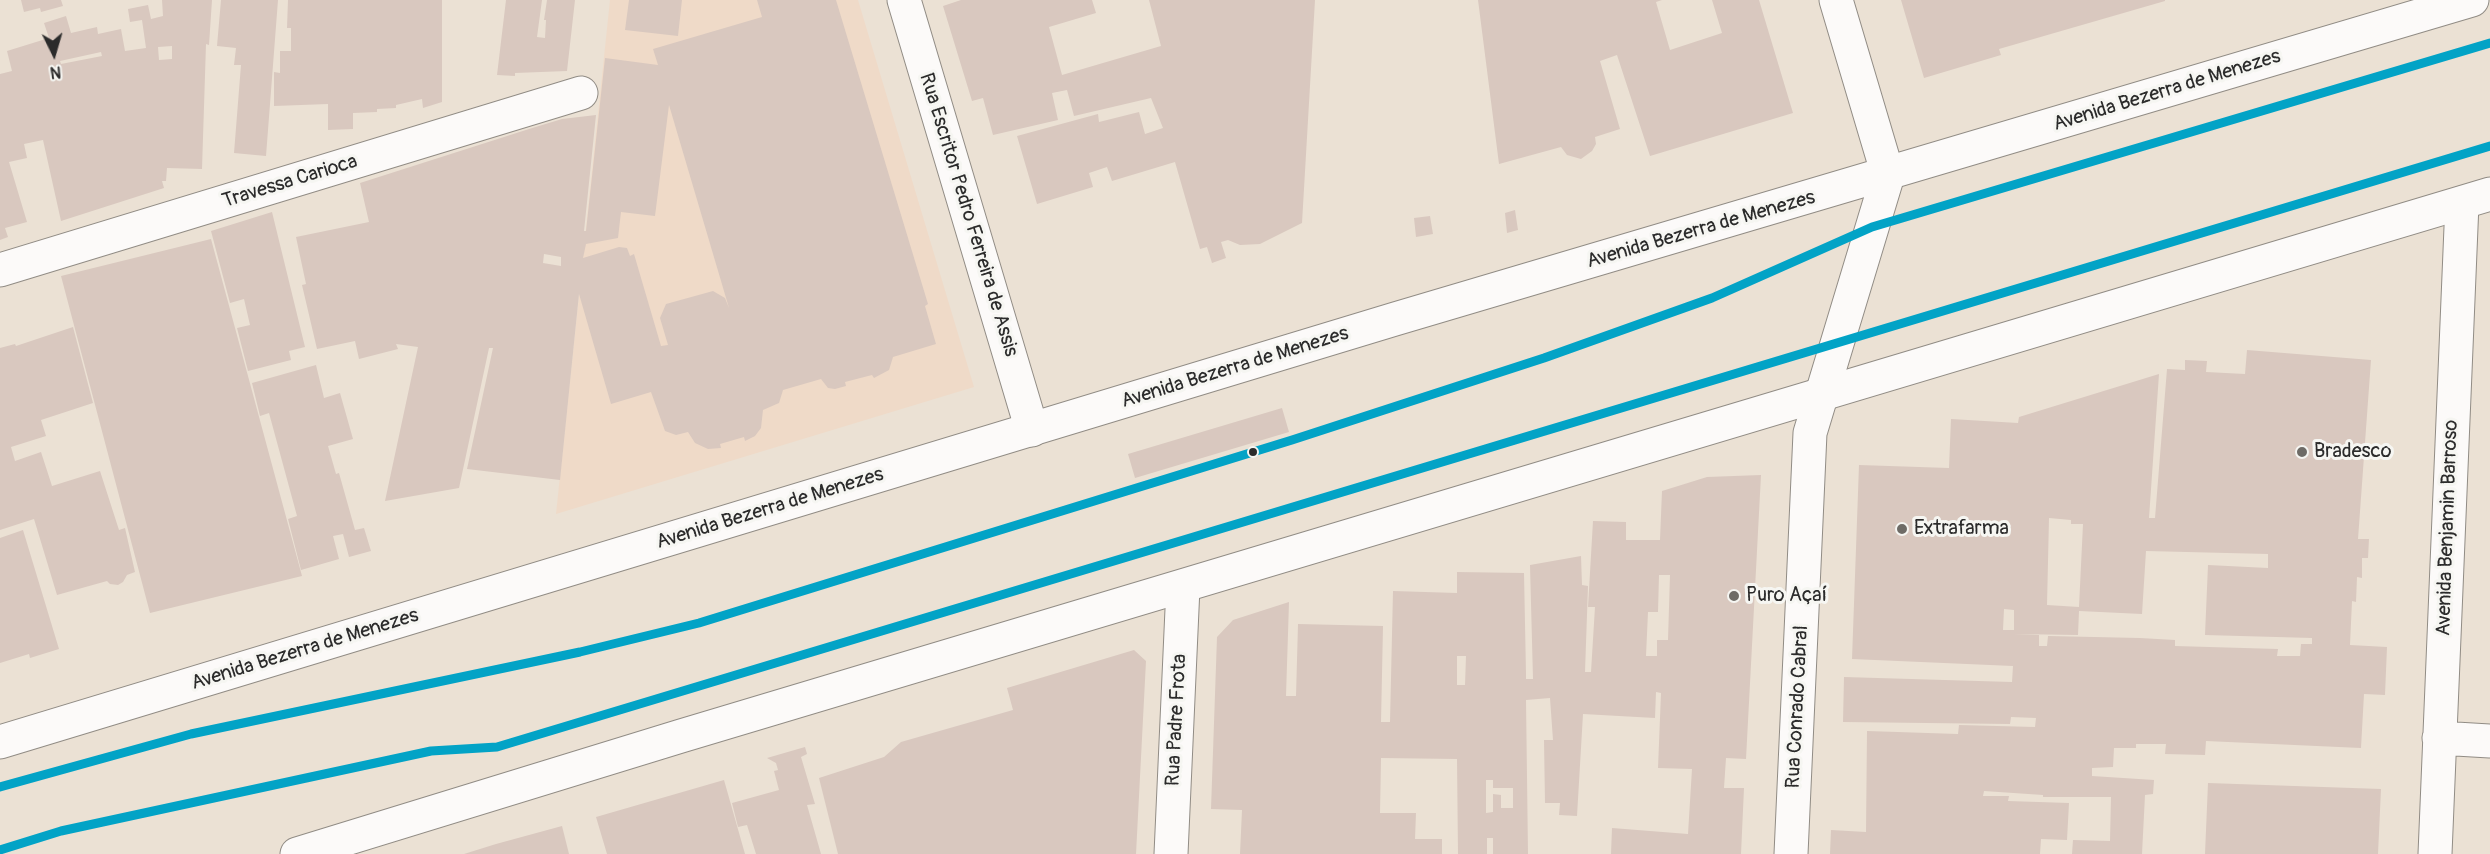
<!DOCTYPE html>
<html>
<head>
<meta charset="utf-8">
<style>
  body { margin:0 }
  #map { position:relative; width:2490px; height:854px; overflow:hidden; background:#ebe1d4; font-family:Pangolin,sans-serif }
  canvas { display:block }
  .north { position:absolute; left:24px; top:24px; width:60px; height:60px; -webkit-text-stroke:4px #f6f6f2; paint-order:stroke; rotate:175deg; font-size:16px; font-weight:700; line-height:24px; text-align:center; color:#2b2b2b }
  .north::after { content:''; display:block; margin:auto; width:21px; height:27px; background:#2b2b2b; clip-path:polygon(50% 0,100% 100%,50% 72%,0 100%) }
</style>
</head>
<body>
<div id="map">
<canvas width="2490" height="854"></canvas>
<div class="north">N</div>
</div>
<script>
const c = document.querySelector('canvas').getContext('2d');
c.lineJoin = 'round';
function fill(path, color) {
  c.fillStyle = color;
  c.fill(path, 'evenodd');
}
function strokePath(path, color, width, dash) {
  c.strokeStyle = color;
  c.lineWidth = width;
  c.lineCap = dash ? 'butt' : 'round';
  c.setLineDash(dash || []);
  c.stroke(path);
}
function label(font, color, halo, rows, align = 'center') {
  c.font = font + ' Pangolin,sans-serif';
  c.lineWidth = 6;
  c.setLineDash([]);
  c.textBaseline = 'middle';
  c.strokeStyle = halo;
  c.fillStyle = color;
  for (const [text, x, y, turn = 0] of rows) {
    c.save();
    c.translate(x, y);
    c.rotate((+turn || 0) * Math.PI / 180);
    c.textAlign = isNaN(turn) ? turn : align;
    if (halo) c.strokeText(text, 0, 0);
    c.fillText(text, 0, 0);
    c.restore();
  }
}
fill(new Path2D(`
  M 610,0 L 858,0 L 974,387 L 556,514 Z`), '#efdac8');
fill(new Path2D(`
  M 21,0 L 61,0 L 63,6 L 41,12 L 40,8 L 24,12 Z
  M 162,0 L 212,0 L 209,45 L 206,44 L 202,169 L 167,168 L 166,181 L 162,181 L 164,188 L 61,221 L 43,140 L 24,144 L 27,158 L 9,162 L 27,222 L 5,228 L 8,237 L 0,240 L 0,74 L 12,71 L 7,51 L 49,38 L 44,23 L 66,16 L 71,33 L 97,27 L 98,34 L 121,29 L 125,51 L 146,48 L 142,20 L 130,22 L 128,9 L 148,5 L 151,19 L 163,16 ZM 172,46 L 172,59 L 159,60 L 158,47 ZM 101,52 L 102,56 L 61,64 L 60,61 Z
  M 221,0 L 278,0 L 266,156 L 234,153 L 241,65 L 234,65 L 236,48 L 217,46 Z
  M 288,0 L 442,0 L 442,102 L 423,108 L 422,99 L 396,105 L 396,108 L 377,109 L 377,112 L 353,113 L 353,129 L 328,130 L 328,104 L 274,106 L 274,72 L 280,73 L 280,51 L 291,51 L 291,28 L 287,28 Z
  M 506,0 L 542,0 L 537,37 L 545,38 L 546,20 L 544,20 L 547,0 L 575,0 L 567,71 L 515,73 L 515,76 L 497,75 Z
  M 629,0 L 682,0 L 678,36 L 625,30 Z
  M 757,0 L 836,0 L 928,304 L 925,306 L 936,344 L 893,357 L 889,370 L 874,378 L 872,375 L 845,382 L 846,386 L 835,389 L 828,388 L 821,379 L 783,390 L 779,403 L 763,410 L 761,428 L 755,436 L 745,441 L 744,437 L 720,444 L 721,448 L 708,449 L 695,443 L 688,432 L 676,435 L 665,431 L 651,392 L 611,404 L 579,294 L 560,480 L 467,469 L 493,348 L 489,348 L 459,488 L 385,501 L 418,347 L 396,344 L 398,349 L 359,359 L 355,341 L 317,349 L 302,285 L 306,284 L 296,237 L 369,222 L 360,183 L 529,129 L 562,119 L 596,115 L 584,231 L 586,231 L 605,58 L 658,65 L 653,49 L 762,17 ZM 669,105 L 729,308 L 725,298 L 713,291 L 666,304 L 660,318 L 668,345 L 661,346 L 634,254 L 630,256 L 627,248 L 619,247 L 583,258 L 586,244 L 618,238 L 621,212 L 655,216 ZM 544,254 L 561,257 L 561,266 L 543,263 Z
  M 961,0 L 1092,0 L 1096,13 L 1049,27 L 1062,75 L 1161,46 L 1149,0 L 1315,0 L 1302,223 L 1260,244 L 1240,245 L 1228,240 L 1221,242 L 1226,258 L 1212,263 L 1207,247 L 1200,249 L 1175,162 L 1112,181 L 1107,167 L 1089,173 L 1093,187 L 1037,204 L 1017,136 L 1098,114 L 1099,122 L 1139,112 L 1145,134 L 1163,128 L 1151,98 L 1074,116 L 1067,90 L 1052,93 L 1058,120 L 993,135 L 983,98 L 972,101 L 943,6 Z
  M 1478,0 L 1662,0 L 1656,2 L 1670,50 L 1722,33 L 1712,0 L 1759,0 L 1793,113 L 1650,156 L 1617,55 L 1600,61 L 1620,129 L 1595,137 L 1596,144 L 1592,151 L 1581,159 L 1567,155 L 1561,147 L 1499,164 Z
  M 1901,0 L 2165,0 L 2165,1 L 1999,49 L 2001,55 L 1924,78 Z
  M 1515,210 L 1518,230 L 1507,233 L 1505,213 Z
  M 272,212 L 305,347 L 289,351 L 291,360 L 248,371 L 237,328 L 250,325 L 244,299 L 230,303 L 211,231 Z
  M 1430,216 L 1433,234 L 1416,237 L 1414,218 Z
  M 211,239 L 302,576 L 150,613 L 61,276 Z
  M 73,327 L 93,403 L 41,420 L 46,436 L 11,447 L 15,461 L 41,452 L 52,486 L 100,471 L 119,530 L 125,528 L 135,572 L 127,575 L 123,582 L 118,585 L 110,584 L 107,581 L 57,595 L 34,519 L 0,530 L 0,348 L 15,344 L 16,346 Z
  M 2247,350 L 2371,360 L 2358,539 L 2369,539 L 2368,558 L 2362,558 L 2362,578 L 2357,577 L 2356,602 L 2352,601 L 2350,645 L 2387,647 L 2385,695 L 2364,694 L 2361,748 L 2206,741 L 2205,755 L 2165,754 L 2166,744 L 2136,744 L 2136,748 L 2114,748 L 2113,767 L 2092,768 L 2092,776 L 2154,780 L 2153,794 L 2145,795 L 2142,854 L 2072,854 L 2073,840 L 2110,841 L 2111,797 L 2043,797 L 2043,795 L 1984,791 L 1983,796 L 2009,796 L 2008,801 L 2069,803 L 2067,840 L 2041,839 L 2040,854 L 1830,854 L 1831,830 L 1866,832 L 1867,731 L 1958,734 L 1959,725 L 2035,727 L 2036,718 L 2011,717 L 2010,724 L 1843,722 L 1844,677 L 2012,682 L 2013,666 L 1852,659 L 1859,465 L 1949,468 L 1951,419 L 2018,423 L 2019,417 L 2159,374 L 2149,518 L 2155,518 L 2167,369 L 2185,370 L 2185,360 L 2207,361 L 2206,372 L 2245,374 ZM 2049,518 L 2071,520 L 2071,524 L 2083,524 L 2079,607 L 2047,605 ZM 2146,551 L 2268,554 L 2268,568 L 2208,565 L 2205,635 L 2312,638 L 2312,644 L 2301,644 L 2300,656 L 2277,656 L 2278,649 L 2175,646 L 2175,640 L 2140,638 L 2048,636 L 2047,646 L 2039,646 L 2039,635 L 2014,634 L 2078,635 L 2079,611 L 2142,614 ZM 2004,609 L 2014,610 L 2014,630 L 2003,630 Z
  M 316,365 L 324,398 L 340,393 L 353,439 L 328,446 L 336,474 L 339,473 L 355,530 L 364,528 L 371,551 L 349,557 L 343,534 L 333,536 L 339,559 L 301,570 L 288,519 L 297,516 L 269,413 L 260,416 L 252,383 Z
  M 1282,408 L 1289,432 L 1135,478 L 1128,454 Z
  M 1761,475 L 1746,759 L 1726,758 L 1724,788 L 1744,788 L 1741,854 L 1611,854 L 1612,828 L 1688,834 L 1692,769 L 1658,768 L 1661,693 L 1656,692 L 1655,718 L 1583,714 L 1577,816 L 1559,815 L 1560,803 L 1545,803 L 1544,740 L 1553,740 L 1550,698 L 1526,700 L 1528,854 L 1493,854 L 1493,838 L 1487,838 L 1487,854 L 1458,854 L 1457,759 L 1381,758 L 1380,813 L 1416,813 L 1415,839 L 1442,839 L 1442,854 L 1240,854 L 1242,810 L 1211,809 L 1217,637 L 1233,620 L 1289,602 L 1286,696 L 1296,696 L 1298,624 L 1383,626 L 1381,722 L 1390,722 L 1393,591 L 1457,593 L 1457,572 L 1524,573 L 1526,674 L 1526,679 L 1533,679 L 1530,565 L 1581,556 L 1582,585 L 1588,586 L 1585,672 L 1591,672 L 1595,607 L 1588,607 L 1593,521 L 1626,522 L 1626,540 L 1660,540 L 1662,491 L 1707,477 ZM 1659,575 L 1670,575 L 1668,640 L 1657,640 L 1657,656 L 1646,656 L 1648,612 L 1658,612 ZM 1457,656 L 1466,656 L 1465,685 L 1457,685 ZM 1486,780 L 1493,780 L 1493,788 L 1513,788 L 1513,808 L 1501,808 L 1501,795 L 1493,794 L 1493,812 L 1486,813 Z
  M 23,530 L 59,649 L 30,658 L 29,654 L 0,663 L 0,538 Z
  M 1134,650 L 1146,661 L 1136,854 L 838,854 L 819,778 L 884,757 L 901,742 L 1013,710 L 1007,688 Z
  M 805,747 L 807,754 L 801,757 L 815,804 L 807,805 L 821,854 L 756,854 L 747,825 L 738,827 L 732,803 L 779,790 L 774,771 L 778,770 L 776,763 L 767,758 Z
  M 724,780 L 745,854 L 607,854 L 596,817 Z
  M 2208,783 L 2381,789 L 2378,854 L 2205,854 Z
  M 562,826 L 569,854 L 464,854 L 496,844 Z`), '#d9c8bf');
const minor = new Path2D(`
  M 904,0 L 1032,430
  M 0,270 L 581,93
  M 2439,738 L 2490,741
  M 1171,854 L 1183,587
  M 1791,854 L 1810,433 L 1888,175 L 1836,0
  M 2435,854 L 2462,203`);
const primary = new Path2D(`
  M 0,742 L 1395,319 L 2472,0
  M 297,854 L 681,736 L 2490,194`);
strokePath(minor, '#918c85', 35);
strokePath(primary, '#918c85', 35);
strokePath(minor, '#fcfaf9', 33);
strokePath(primary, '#fcfaf9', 33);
strokePath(new Path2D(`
  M 0,787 L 191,734 L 580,652 L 699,623 L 1292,440 L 1544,358 L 1712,298 L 1872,227 L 2490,43
  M 0,850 L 61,831 L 431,751 L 497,747 L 2490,146`), '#02a3c6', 9);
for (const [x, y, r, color] of [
  [1253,452,5,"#2b2b2b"],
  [2302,452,6,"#6e6b66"],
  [1902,529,6,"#6e6b66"],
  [1734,596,6,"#6e6b66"]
]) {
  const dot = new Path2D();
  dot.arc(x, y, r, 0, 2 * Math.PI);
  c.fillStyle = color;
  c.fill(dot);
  strokePath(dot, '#f6f6f2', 2);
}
label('20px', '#2b2b2b', '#f6f6f2', [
  ["Avenida Bezerra de Menezes",2167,91,-17],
  ["Travessa Carioca",290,182,-17],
  ["Rua Escritor Pedro Ferreira de Assis",968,215,73],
  ["Avenida Bezerra de Menezes",1701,230,-16],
  ["Avenida Bezerra de Menezes",1235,368,-17],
  ["Avenida Bezerra de Menezes",770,509,-17],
  ["Avenida Benjamin Barroso",2448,528,-88],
  ["Avenida Bezerra de Menezes",305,650,-17],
  ["Rua Conrado Cabral",1798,707,-87],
  ["Rua Padre Frota",1177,720,-87]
]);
label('20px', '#2b2b2b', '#f6f6f2', [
  ["Bradesco",2314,452],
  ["Extrafarma",1914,529],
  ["Puro Açaí",1746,596]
], 'left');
</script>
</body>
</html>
